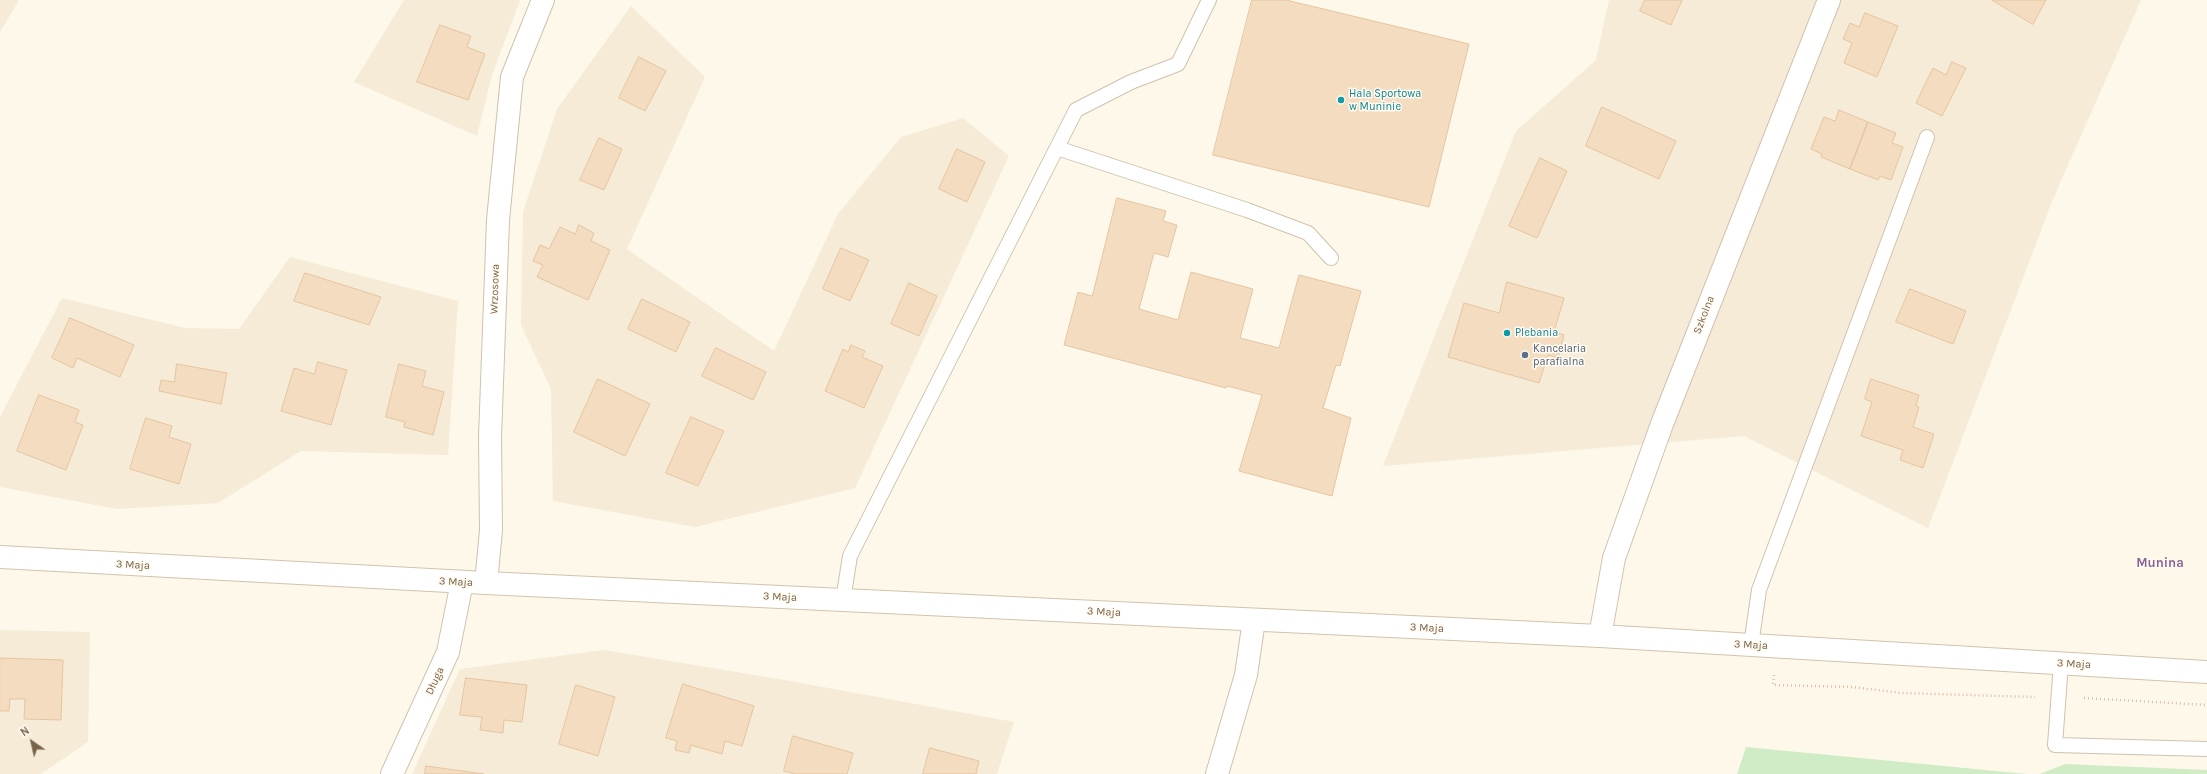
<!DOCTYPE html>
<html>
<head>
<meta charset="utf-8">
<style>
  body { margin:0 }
  #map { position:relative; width:2207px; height:774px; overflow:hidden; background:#fdf8e9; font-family:Karla,sans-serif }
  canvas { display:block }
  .north { position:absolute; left:12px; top:722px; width:40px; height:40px; -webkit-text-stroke:3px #fffbf0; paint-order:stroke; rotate:326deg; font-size:11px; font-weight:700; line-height:16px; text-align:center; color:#79624c }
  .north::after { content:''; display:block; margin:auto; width:14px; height:18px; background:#79624c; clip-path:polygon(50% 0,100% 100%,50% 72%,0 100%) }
</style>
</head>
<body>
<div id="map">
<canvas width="2207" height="774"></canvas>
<div class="north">N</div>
</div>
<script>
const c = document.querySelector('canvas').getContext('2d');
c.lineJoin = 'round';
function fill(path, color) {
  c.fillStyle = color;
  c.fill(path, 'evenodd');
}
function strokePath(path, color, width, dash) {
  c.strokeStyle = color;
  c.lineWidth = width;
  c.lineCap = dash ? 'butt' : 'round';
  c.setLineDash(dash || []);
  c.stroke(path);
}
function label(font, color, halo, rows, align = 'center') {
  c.font = font + ' Karla,sans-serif';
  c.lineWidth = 3;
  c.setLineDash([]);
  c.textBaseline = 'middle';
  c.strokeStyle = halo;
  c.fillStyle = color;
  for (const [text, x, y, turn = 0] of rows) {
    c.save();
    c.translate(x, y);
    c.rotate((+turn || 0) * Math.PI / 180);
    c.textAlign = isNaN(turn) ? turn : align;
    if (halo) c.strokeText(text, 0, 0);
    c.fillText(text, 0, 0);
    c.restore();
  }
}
fill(new Path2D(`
  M 0,0 L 19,0 L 0,32 Z
  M 404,0 L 520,0 L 492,75 L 477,136 L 354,82 Z
  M 1609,0 L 2141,0 L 2053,199 L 1928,528 L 1744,436 L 1383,466 L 1516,131 L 1596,60 Z
  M 631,6 L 705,77 L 627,249 L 774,351 L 838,214 L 901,137 L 963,118 L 1009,156 L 855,488 L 695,527 L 553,501 L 551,389 L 521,325 L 523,212 L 557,109 Z
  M 290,257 L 458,301 L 448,455 L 301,451 L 218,503 L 117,509 L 0,487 L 0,417 L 62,298 L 185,328 L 239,329 Z
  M 0,630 L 90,632 L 88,742 L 41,774 L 0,774 Z
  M 604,650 L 779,679 L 1014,722 L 997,774 L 412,774 L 460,669 Z`), '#f5ebd7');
fill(new Path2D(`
  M 1746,747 L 2027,774 L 1737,774 Z
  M 2065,764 L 2207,770 L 2207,774 L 2040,774 Z`), '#d0ecc7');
const building = new Path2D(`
  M 1252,0 L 1286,0 L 1469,44 L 1429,207 L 1213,155 Z
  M 1645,0 L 1682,0 L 1671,25 L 1640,11 Z
  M 1992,0 L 2046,0 L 2033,24 Z
  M 1865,13 L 1898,26 L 1877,77 L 1844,63 L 1852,43 L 1843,39 L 1850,23 L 1859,27 Z
  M 440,25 L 471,36 L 467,47 L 485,54 L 468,100 L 417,82 Z
  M 639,57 L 666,71 L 645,111 L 619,98 Z
  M 1952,62 L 1966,68 L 1942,116 L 1916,103 L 1933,68 L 1946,75 Z
  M 1602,107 L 1676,141 L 1659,179 L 1586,146 Z
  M 1839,110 L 1868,122 L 1850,169 L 1821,157 L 1822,154 L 1811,149 L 1824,117 L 1835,121 Z
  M 1868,122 L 1896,133 L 1892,143 L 1903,147 L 1891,180 L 1880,176 L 1878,180 L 1850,169 Z
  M 599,138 L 622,149 L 604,190 L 580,180 Z
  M 957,149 L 985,162 L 967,202 L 939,189 Z
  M 1540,158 L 1567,171 L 1537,238 L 1509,226 Z
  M 1117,198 L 1166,211 L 1163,221 L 1177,225 L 1168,257 L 1154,253 L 1139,309 L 1178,320 L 1191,272 L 1253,289 L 1240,338 L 1279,348 L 1299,275 L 1361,291 L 1340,366 L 1336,365 L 1323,408 L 1351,418 L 1332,496 L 1239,471 L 1262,395 L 1227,386 L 1226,388 L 1064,345 L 1078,292 L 1092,296 Z
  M 579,225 L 594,233 L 591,241 L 610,250 L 588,300 L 537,277 L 543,265 L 533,261 L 540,245 L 549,249 L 560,227 L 575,234 Z
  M 841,248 L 869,260 L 850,301 L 823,289 Z
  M 305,273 L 381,297 L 369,325 L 294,301 Z
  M 1507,282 L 1564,298 L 1554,332 L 1564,335 L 1558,358 L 1548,355 L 1539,383 L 1448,357 L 1464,303 L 1499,313 Z
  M 909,283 L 937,296 L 919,336 L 891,324 Z
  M 1910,289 L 1966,311 L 1953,344 L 1896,322 Z
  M 642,299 L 690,322 L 676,352 L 628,329 Z
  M 70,318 L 134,345 L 120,377 L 77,358 L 73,368 L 52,358 Z
  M 851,345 L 865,351 L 862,357 L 883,366 L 864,408 L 825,391 L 843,349 L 848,352 Z
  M 716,348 L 766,372 L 753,400 L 702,376 Z
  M 318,362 L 347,370 L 331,425 L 281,411 L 294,368 L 314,374 Z
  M 177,364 L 227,373 L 221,404 L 159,391 L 161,380 L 174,382 Z
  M 399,364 L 426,371 L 422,386 L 444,392 L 433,435 L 404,427 L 405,422 L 386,417 Z
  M 598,379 L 650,404 L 625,456 L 574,432 Z
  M 1871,379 L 1919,395 L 1916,406 L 1919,407 L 1913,427 L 1934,434 L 1923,468 L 1900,460 L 1903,450 L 1861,436 L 1872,402 L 1865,399 Z
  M 39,395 L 79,410 L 75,422 L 83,425 L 66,470 L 17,451 Z
  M 691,417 L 724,431 L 698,486 L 666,473 Z
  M 146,418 L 172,426 L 169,437 L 191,444 L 179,484 L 130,469 Z
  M 0,658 L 63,660 L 61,720 L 24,719 L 25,699 L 10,699 L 9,711 L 0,711 Z
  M 466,678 L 527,685 L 522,722 L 504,720 L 503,733 L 480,730 L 482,717 L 460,715 Z
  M 683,684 L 754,706 L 742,746 L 725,741 L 722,754 L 691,745 L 689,753 L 675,750 L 677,741 L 666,738 Z
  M 576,685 L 615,697 L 598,756 L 559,744 Z
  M 793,736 L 853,753 L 847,774 L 795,774 L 784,771 Z
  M 930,748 L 979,761 L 976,774 L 923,774 Z
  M 426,766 L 484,774 L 425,774 Z`);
fill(building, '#f3dcc0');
strokePath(building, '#e6c5a0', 1);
const lane = new Path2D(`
  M 1057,148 L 1247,210 L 1308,233 L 1331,258
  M 843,600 L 850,556 L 1076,110 L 1131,82 L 1178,64 L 1209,0
  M 1751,645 L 1759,590 L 1927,137
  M 2061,663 L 2055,745 L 2207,749`);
const street = new Path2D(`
  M 486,583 L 491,530 L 490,437 L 498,220 L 512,77 L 543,0
  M 1600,636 L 1614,558 L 1662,424 L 1829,0
  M 392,774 L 448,652 L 462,582
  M 1217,774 L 1246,675 L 1254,620`);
const secondary = new Path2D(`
  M 0,557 L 486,583 L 1600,636 L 2207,672`);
strokePath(lane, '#d0c2ae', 16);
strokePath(street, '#d0c2ae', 24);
strokePath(secondary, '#d3c3ac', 24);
strokePath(new Path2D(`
  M 1774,675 L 1773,685 L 1852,687 L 1902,693 L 2035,697
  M 2084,698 L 2207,705`), '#d9bfa3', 2.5, [1, 3]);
strokePath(lane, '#fff', 14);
strokePath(street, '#fff', 22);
strokePath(secondary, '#fff', 22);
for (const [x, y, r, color] of [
  [1341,100,4,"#0f9aa8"],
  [1507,333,4,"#0f9aa8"],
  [1525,355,4,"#5c6f8a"]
]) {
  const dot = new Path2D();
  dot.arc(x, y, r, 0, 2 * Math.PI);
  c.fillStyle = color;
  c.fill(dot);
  strokePath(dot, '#fffbf0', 1.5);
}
label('11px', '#0d838f', '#fffbf0', [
  ["Hala Sportowa",1349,94],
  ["w Muninie",1349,107],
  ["Plebania",1515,333]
], 'left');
label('11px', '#79624c', '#fffbf0', [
  ["Wrzosowa",495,289,-88],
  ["Szkolna",1704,315,-69],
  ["3 Maja",133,565,3],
  ["3 Maja",456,582,3],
  ["3 Maja",780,597,3],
  ["3 Maja",1104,612,3],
  ["3 Maja",1427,628,3],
  ["3 Maja",1751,645,3],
  ["3 Maja",2074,664,3],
  ["Długa",435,681,-65]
]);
label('11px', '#4e5e75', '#fffbf0', [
  ["Kancelaria",1533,349],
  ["parafialna",1533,362]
], 'left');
label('bold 13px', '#8b6494', '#fffbf0', [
  ["Munina",2160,563]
]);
</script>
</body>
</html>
